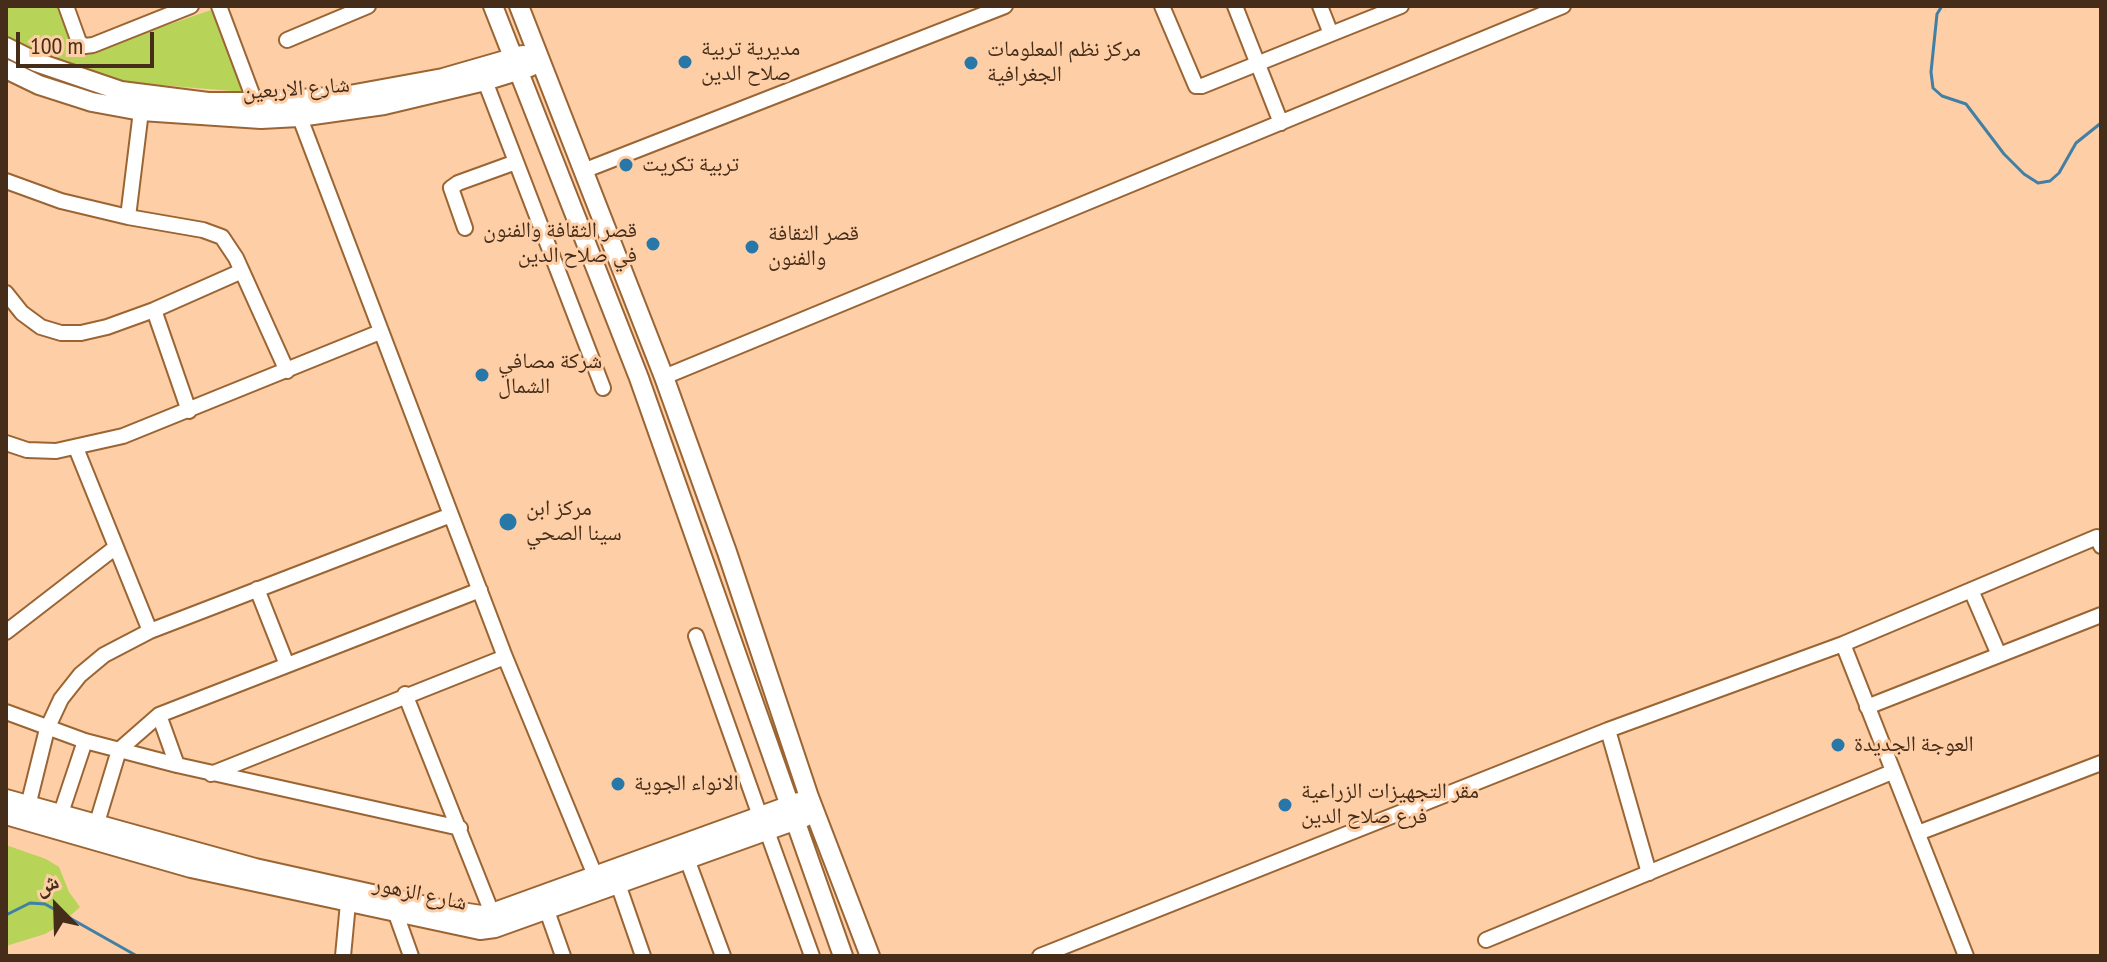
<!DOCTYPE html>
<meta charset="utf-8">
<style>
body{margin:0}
#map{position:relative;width:2107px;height:962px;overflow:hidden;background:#fecea6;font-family:"PT Sans Narrow","Noto Naskh Arabic",sans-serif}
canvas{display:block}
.frame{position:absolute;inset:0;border:8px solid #452d19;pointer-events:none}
.north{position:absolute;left:16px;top:866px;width:80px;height:80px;-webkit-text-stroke:6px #fecea6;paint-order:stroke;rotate:337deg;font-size:22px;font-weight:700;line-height:32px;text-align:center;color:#452d19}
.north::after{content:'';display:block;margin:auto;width:28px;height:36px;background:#452d19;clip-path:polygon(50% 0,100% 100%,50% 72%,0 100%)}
.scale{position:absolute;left:16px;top:32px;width:138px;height:36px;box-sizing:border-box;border:4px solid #452d19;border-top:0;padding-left:10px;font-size:24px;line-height:28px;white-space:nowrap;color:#452d19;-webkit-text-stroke:6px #fecea6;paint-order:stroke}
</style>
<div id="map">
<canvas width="2107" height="962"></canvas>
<div class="frame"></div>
<div class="north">ش</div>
<div class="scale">100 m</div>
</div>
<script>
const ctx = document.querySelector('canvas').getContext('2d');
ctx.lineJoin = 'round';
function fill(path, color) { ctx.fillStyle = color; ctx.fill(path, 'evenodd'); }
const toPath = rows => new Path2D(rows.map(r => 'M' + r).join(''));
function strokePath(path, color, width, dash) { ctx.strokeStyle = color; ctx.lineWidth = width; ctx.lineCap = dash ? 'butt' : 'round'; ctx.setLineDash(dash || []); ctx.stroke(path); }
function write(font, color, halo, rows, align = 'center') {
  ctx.font = font + ' "PT Sans Narrow","Noto Naskh Arabic",sans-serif'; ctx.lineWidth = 6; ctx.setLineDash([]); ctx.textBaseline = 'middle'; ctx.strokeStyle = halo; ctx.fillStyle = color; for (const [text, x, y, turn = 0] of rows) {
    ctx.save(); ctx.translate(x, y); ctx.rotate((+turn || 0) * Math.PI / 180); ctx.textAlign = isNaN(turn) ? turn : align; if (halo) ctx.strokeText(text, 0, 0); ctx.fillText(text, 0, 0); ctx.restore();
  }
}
const green = toPath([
 [6,6,59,6,81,52,115,43,211,10,245,92,122,82,29,51,6,38],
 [6,845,46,859,59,867,69,892,80,907,59,926,45,934,6,946]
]);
const stream = toPath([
 [1942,6,1937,14,1931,72,1933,88,1942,96,1966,104,2004,154,2024,174,2038,183,2050,181,2059,173,2076,143,2101,123],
 [6,915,30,903,45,904,137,956]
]);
const minor = toPath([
 [66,6,79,42,85,46,93,45,191,6],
 [219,6,255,102],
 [1162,6,1196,86,1202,86,1331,34,1320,6],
 [1235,6,1281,123],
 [1331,34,1401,6],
 [287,40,368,6],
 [485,81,603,388],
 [297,110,505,657,599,885],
 [583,171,1005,6],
 [6,181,61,201,128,217,203,230,222,237,236,258,287,371],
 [128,217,141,111],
 [465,228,451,188,458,183,516,162],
 [6,293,22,313,41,327,61,333,81,333,107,327,154,310,242,271],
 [154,310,189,411],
 [664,377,1563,6],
 [6,443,27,450,56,451,123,436,380,332],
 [76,448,150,631],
 [257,589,287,665],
 [1971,590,1999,655],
 [6,632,116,547],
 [696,636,760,816],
 [1843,644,1966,956],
 [405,694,492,913],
 [1867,707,2101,615],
 [6,712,85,741,177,765,460,828],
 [159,715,177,765],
 [1608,730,1649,873],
 [211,774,505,657],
 [28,806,47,729,61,699,80,675,104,655,150,631,451,515],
 [58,822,85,741],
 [96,826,119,750,159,715,480,590],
 [767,831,812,956],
 [1918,833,2101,763],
 [687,859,723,956],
 [618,884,643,956],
 [546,908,563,956],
 [396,914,411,956],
 [1486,940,1892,772],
 [343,956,348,903],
 [1040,956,1608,730,1843,644,2097,537,2101,546]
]);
const major = toPath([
 [493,6,639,378,843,956],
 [519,6,664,377,727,552,809,797,870,956],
 [6,47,36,62,121,91,208,102,255,102,344,96,443,78,523,55],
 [6,69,39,85,92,102,141,111,261,119,299,117,384,105,485,81,530,67],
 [6,799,255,868,435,908,481,915,492,913,799,802],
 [6,815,191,868,480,930,495,928,805,817]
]);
const markers = [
 [685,62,8,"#2877a9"],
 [971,63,8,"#2877a9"],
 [626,165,8,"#2877a9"],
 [653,244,8,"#2877a9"],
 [752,247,8,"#2877a9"],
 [482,375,8,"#2877a9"],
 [508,522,10,"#2877a9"],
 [1838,745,8,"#2877a9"],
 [618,784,8,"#2877a9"],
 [1285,805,8,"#2877a9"]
];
const poiNames = [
 ["مديرية تربية",701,49],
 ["صلاح الدين",701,74],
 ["مركز نظم المعلومات",987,50],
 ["الجغرافية",987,75],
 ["تربية تكريت",642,165],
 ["قصر الثقافة والفنون",637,231,"right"],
 ["في صلاح الدين",637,256,"right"],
 ["قصر الثقافة",768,234],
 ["والفنون",768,259],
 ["شركة مصافي",498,362],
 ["الشمال",498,387],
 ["مركز ابن",526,509],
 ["سينا الصحي",526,534],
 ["العوجة الجديدة",1854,745],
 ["الانواء الجوية",634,784],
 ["مقر التجهيزات الزراعية",1301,792],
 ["فرع صلاح الدين",1301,817]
];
const streetNames = [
 ["شارع الاربعين",296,89,-4],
 ["شارع الزهور",420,894,12]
];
fill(green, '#b7d459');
strokePath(stream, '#417fa5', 3);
strokePath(minor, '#9b6533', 18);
strokePath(major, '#9b6533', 22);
strokePath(minor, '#fff', 14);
strokePath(major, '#fff', 18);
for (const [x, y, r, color] of markers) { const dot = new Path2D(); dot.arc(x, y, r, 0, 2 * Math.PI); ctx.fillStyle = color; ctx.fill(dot); strokePath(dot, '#fecea6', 3); }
write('22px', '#452d19', '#fecea6', poiNames, 'left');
write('22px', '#452d19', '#fecea6', streetNames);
</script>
